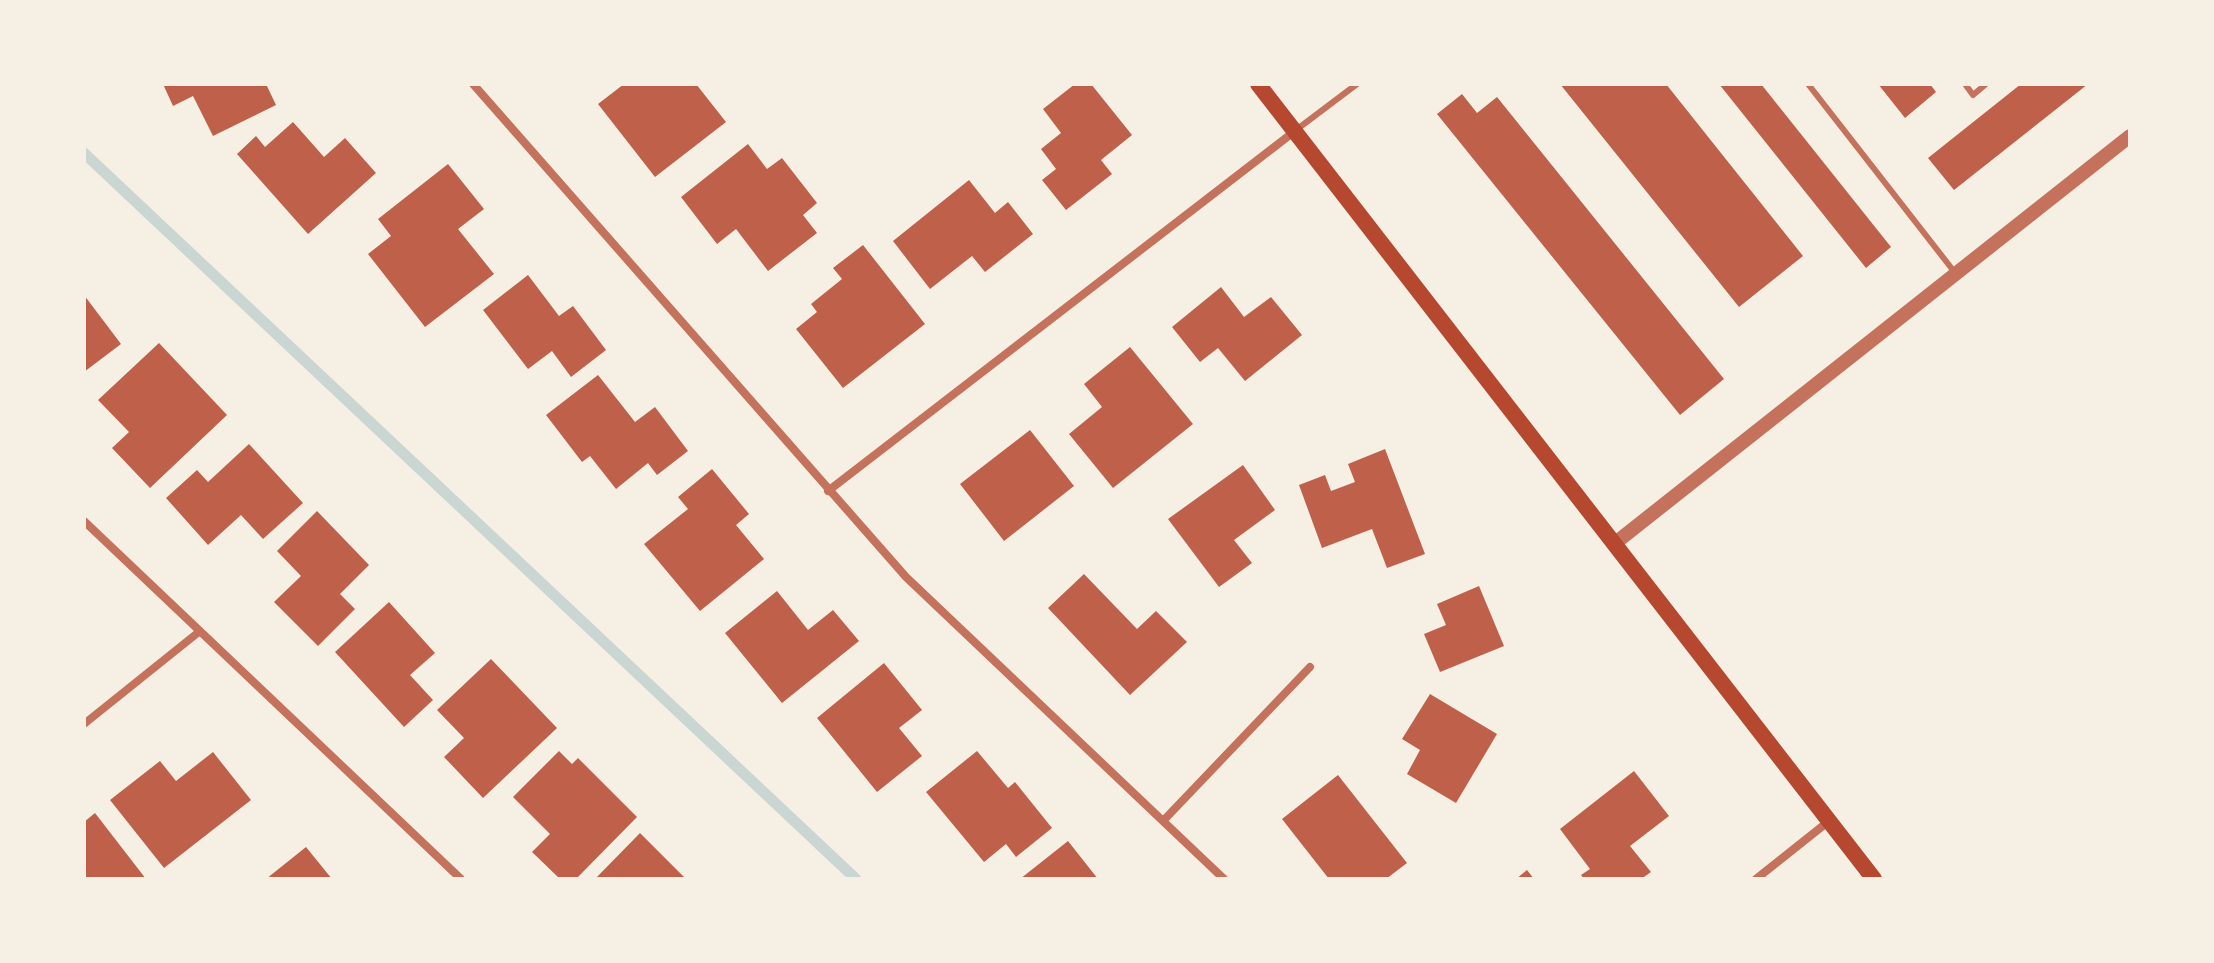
<!DOCTYPE html>
<style>
body{margin:0}
#map{position:relative;width:2214px;height:963px;overflow:hidden;background:#f6efe4;font-family:"Golos Text",sans-serif}
canvas{display:block}
.frame{position:absolute;inset:0;border:86px solid #f6efe4;pointer-events:none}
</style>
<div id="map">
<canvas width="2214" height="963"></canvas>
<div class="frame"></div>
</div>
<script>
const ctx = document.querySelector('canvas').getContext('2d');
ctx.lineJoin = 'round';
const toPath = rows => new Path2D(rows.map(r => 'M' + r).join(''));
function strokePath(path, color, width, dash) { ctx.strokeStyle = color; ctx.lineWidth = width; ctx.lineCap = dash ? 'butt' : 'round'; ctx.setLineDash(dash || []); ctx.stroke(path); }
function fill(path, color) { ctx.fillStyle = color; ctx.fill(path, 'evenodd'); }
const stream = toPath([
 [84,153,856,879]
]);
const building = toPath([
 [163,84,266,84,276,105,213,136,193,96,173,106],
 [624,84,696,84,726,122,655,177,598,104],
 [1075,84,1091,84,1132,135,1101,160,1112,174,1066,210,1042,180,1056,169,1041,149,1061,133,1043,109],
 [1560,84,1666,84,1803,256,1739,307],
 [1719,84,1761,84,1891,247,1866,268],
 [1878,84,1930,84,1936,92,1905,118],
 [2021,84,2088,84,1954,190,1928,158],
 [1462,94,1477,113,1497,97,1724,379,1680,415,1437,114],
 [293,122,324,157,345,138,376,173,308,234,237,154,256,136,265,147],
 [748,144,767,169,782,158,817,203,803,215,817,233,768,271,736,229,717,244,681,197],
 [448,164,484,209,458,229,494,274,425,327,368,254,391,236,378,219],
 [969,180,995,213,1008,202,1033,234,985,272,972,256,930,289,893,241],
 [863,245,925,324,843,388,796,329,817,312,811,304,842,279,833,268],
 [528,275,559,316,573,306,606,350,571,377,552,351,528,369,483,310],
 [1221,287,1244,317,1271,297,1302,335,1245,381,1218,348,1200,362,1172,327],
 [84,295,121,344,84,372],
 [159,343,227,415,150,488,112,448,129,432,98,400],
 [1130,347,1193,424,1113,488,1069,434,1102,407,1084,384],
 [598,375,635,422,655,407,688,451,657,475,648,463,616,489,590,456,582,462,546,415],
 [1030,430,1074,486,1004,541,960,484],
 [249,444,303,503,263,539,241,515,208,545,166,498,197,470,208,482],
 [1385,449,1425,554,1387,568,1372,529,1322,548,1299,485,1325,475,1331,491,1355,482,1348,464],
 [1243,465,1275,510,1234,540,1252,563,1219,587,1168,519],
 [712,469,749,514,736,525,764,559,700,611,644,544,688,509,678,497],
 [317,511,369,565,340,594,355,609,318,646,274,602,301,576,277,551],
 [1084,574,1137,629,1156,611,1187,642,1130,695,1048,608],
 [1479,586,1504,646,1440,672,1424,634,1446,625,1437,604],
 [777,591,808,630,833,610,859,641,782,703,725,633],
 [389,602,435,653,410,675,433,700,404,727,335,652],
 [491,659,557,728,483,798,444,757,464,738,437,710],
 [884,663,922,710,899,728,922,756,877,792,817,718],
 [1430,694,1497,734,1456,803,1407,774,1420,750,1402,739],
 [559,751,572,764,578,758,637,817,576,879,560,879,532,852,550,834,513,797],
 [977,751,1008,788,1015,782,1052,828,1016,857,1006,844,984,862,926,792],
 [213,752,251,800,164,868,110,800,160,761,176,781],
 [1634,771,1669,816,1630,846,1651,872,1641,879,1584,879,1581,875,1590,869,1560,829],
 [1338,775,1407,863,1386,879,1329,879,1282,819],
 [95,813,146,879,84,879,84,822],
 [640,833,686,879,595,879],
 [1068,841,1098,879,1020,879],
 [306,847,332,879,266,879],
 [1527,870,1534,879,1516,879]
]);
const service = toPath([
 [1808,84,1956,274],
 [1965,84,1973,95,1986,84],
 [1296,130,1357,84]
]);
const minor = toPath([
 [473,84,906,577,1224,879],
 [828,491,1295,131],
 [84,521,461,879],
 [84,724,200,631],
 [1163,821,1310,667],
 [1756,879,1829,821]
]);
const tertiary = toPath([
 [1614,544,2130,136]
]);
const secondary = toPath([
 [1258,84,1874,879]
]);
strokePath(stream, '#c9d6d2', 11);
fill(building, '#bf614a');
strokePath(service, '#c5725c', 6);
strokePath(minor, '#c5725c', 8);
strokePath(tertiary, '#c5725c', 14);
strokePath(secondary, '#b5482f', 16);
</script>
